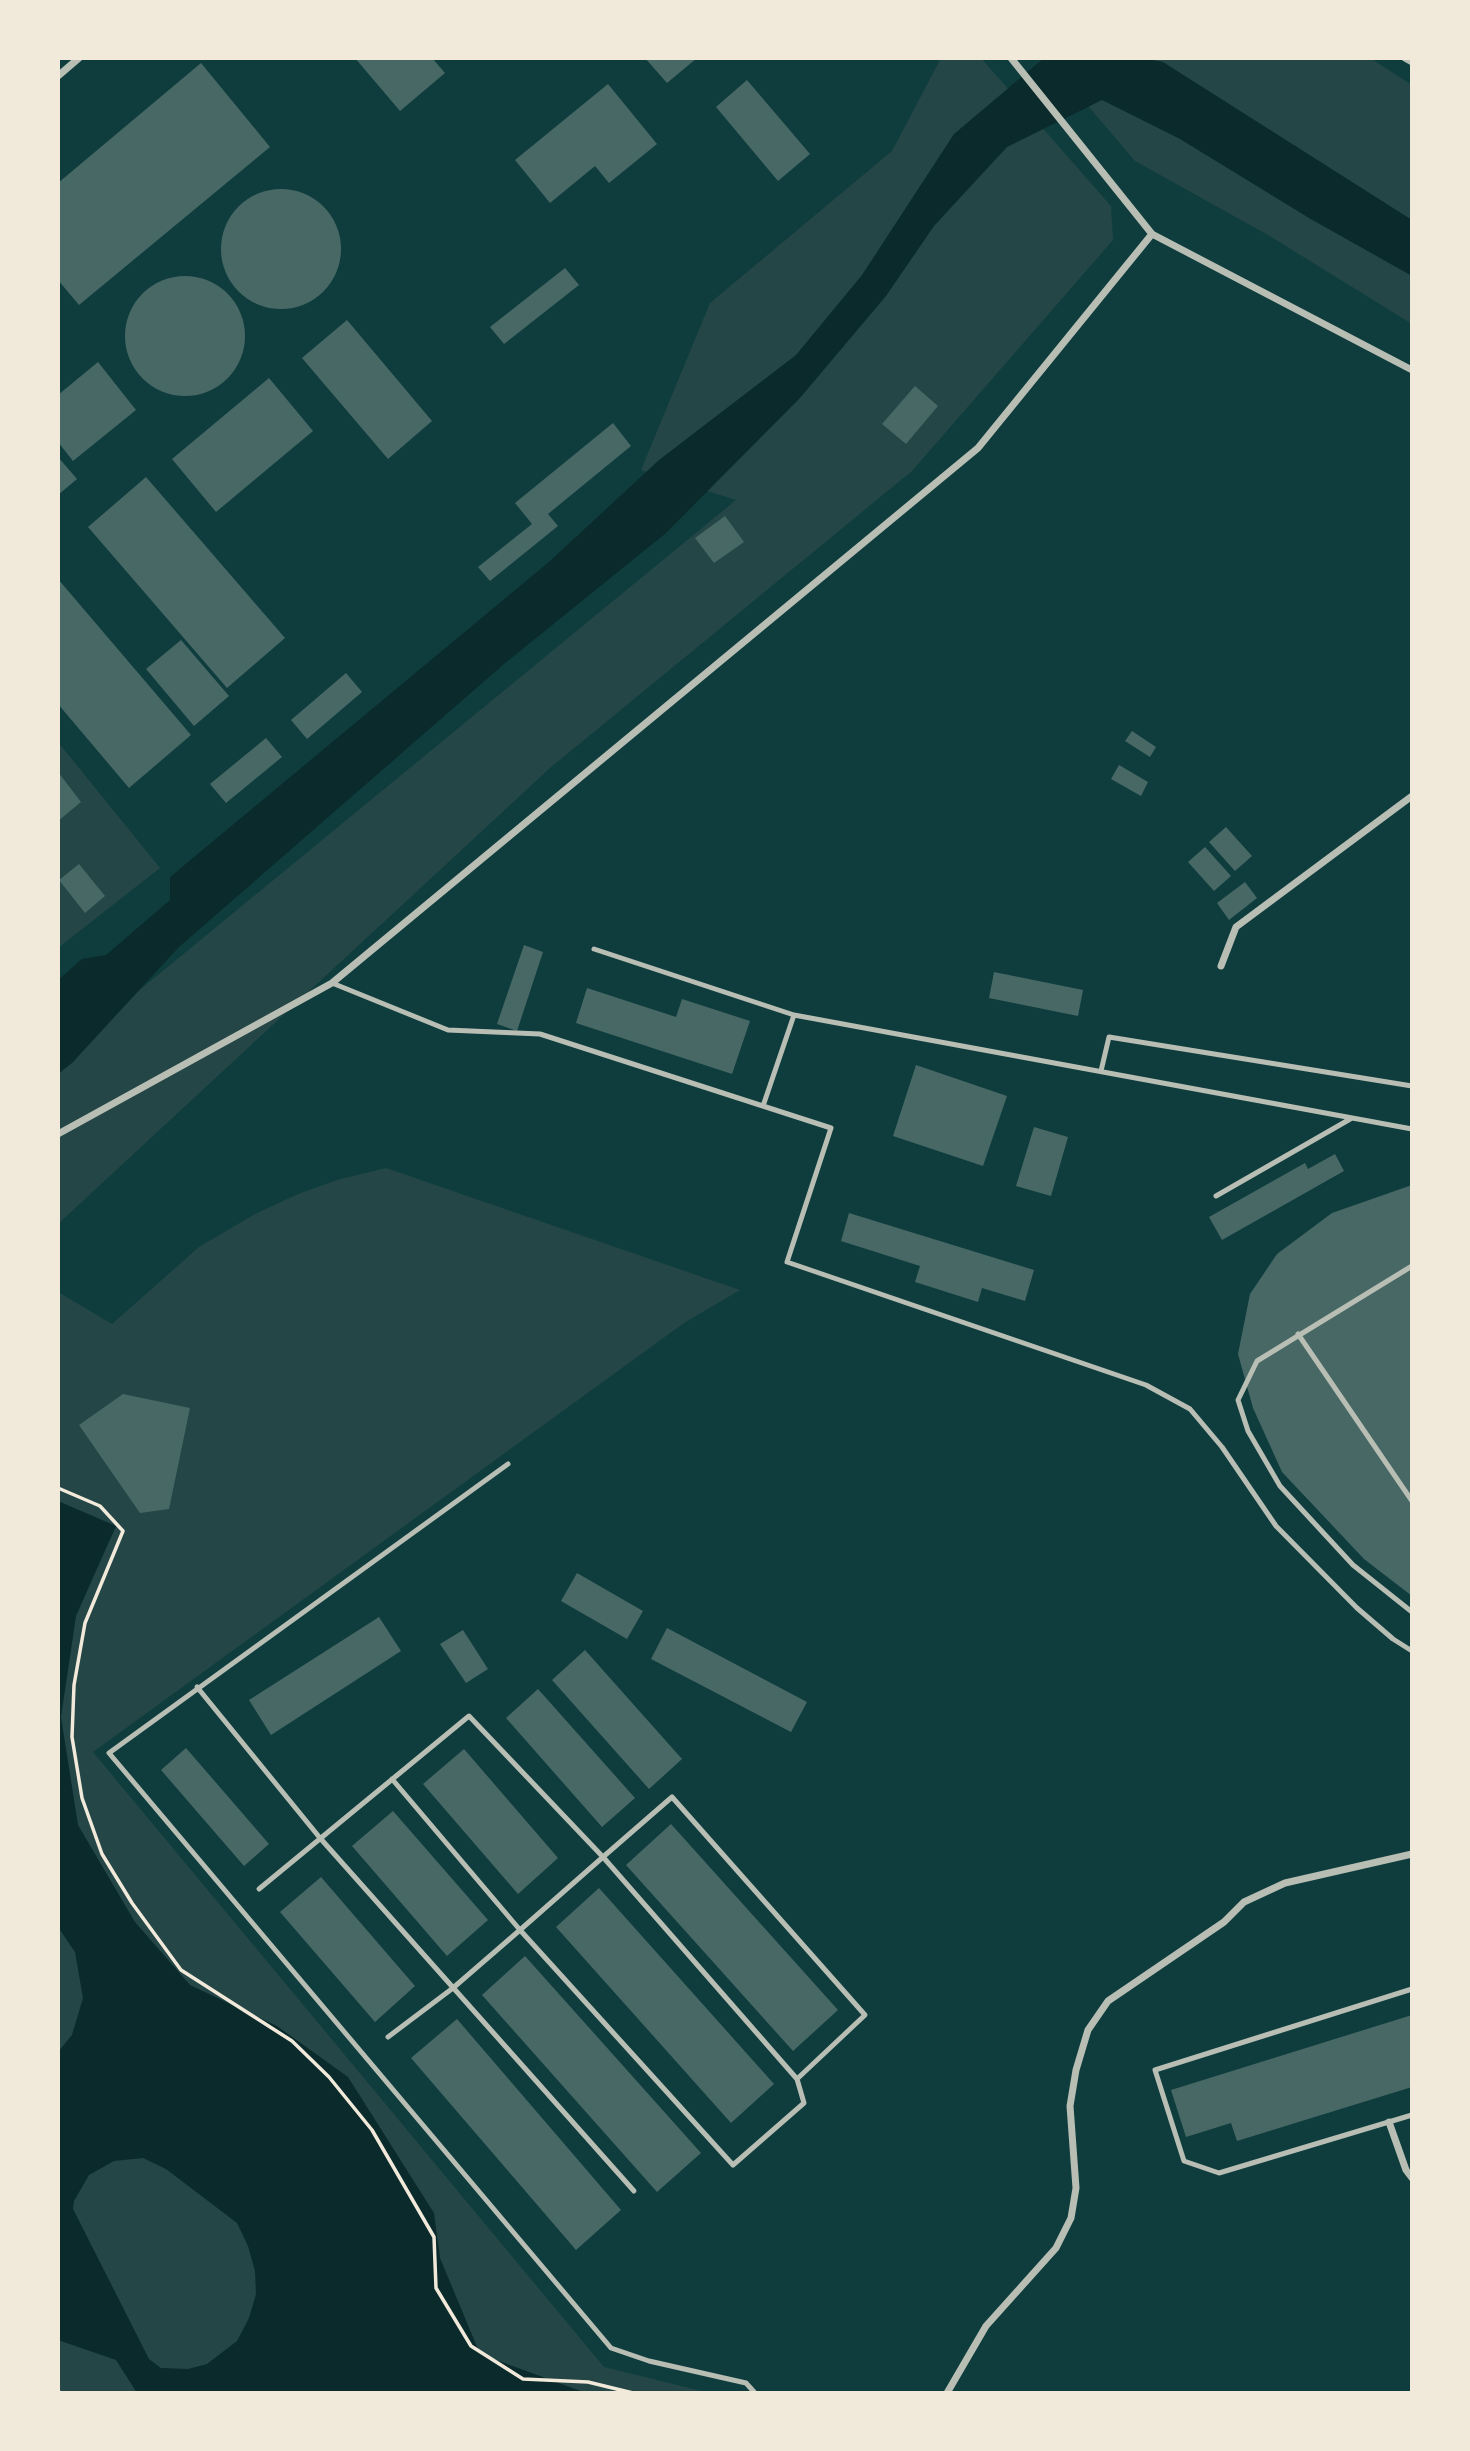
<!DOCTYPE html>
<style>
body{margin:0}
#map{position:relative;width:1470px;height:2451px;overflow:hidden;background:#0f3d3e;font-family:Barlow,sans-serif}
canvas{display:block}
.frame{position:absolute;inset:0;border:60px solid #f1e9da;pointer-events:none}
</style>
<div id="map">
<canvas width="1470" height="2451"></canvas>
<div class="frame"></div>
</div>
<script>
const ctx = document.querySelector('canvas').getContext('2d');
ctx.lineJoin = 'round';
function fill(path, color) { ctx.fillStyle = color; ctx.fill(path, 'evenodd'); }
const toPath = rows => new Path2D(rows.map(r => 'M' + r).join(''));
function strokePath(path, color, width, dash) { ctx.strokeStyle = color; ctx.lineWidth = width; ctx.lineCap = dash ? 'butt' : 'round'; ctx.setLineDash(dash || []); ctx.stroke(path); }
const green = toPath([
 [941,58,981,58,1111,206,1113,240,912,471,550,768,58,1224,58,1057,736,500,641,470,710,303,892,151],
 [1047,58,1370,58,1412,85,1412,324,1268,235,1135,161],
 [58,742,160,868,58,948],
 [386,1168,740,1290,684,1323,93,1752,604,2367,710,2393,58,2393,58,1292,112,1324,199,1247,255,1214,298,1194,337,1180]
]);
const water = toPath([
 [1044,58,1143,58,1163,62,1412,220,1412,276,1309,218,1180,139,1102,100,1007,147,934,226,886,296,800,398,666,533,504,664,179,947,72,1063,58,1074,58,980,82,959,106,955,170,900,170,877,550,561,659,460,796,355,862,275,954,134],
 [58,1501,116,1526,76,1616,61,1717,78,1825,135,1922,190,1985,277,2026,348,2077,434,2213,440,2258,480,2354,586,2393,137,2393,116,2360,58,2340,58,2052,72,2035,83,1998,75,1952,58,1927],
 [143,2158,166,2169,237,2223,248,2246,255,2271,256,2294,249,2318,237,2341,207,2364,188,2369,161,2368,149,2359,73,2209,74,2201,89,2175,114,2161]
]);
const building = toPath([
 [355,58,432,58,445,73,400,111],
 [645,58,697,58,667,83],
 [201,63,270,147,79,305,58,280,58,183],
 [747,80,810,154,778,181,716,107],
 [608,84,657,144,609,183,595,166,550,203,515,160],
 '221 249a60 60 0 1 1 120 0a60 60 0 1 1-120 0Z',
 [565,268,579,285,504,344,490,327],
 '125 336a60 60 0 1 1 120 0a60 60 0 1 1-120 0Z',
 [347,320,432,421,388,459,302,358],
 [98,362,136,410,73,461,58,442,58,395],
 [269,378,313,431,216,512,172,459],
 [915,386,938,406,906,444,882,424],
 [613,423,631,446,548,514,558,526,490,581,478,567,532,524,515,503],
 [58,457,77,479,58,495],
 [146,477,285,638,227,688,88,527],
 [725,516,744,542,714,563,695,538],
 [58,579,191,735,129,788,58,704],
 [181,640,229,696,194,726,146,669],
 [346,673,362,692,307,739,291,720],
 [1132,731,1156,747,1150,757,1125,741],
 [266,738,282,757,226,803,210,784],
 [1119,765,1148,782,1141,796,1111,779],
 [58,772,81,802,58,821],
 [1226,827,1252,856,1235,871,1209,842],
 [1205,847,1231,876,1214,891,1188,862],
 [79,864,105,896,85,913,59,880],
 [1245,882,1257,898,1229,920,1217,903],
 [524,945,543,952,517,1031,497,1024],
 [994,972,1083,990,1078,1016,989,998],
 [587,988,676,1017,682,999,750,1021,732,1074,576,1023],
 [916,1065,1007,1096,983,1166,893,1136],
 [1034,1127,1068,1137,1051,1196,1016,1186],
 [1335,1154,1344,1171,1222,1240,1209,1217,1305,1163,1308,1169],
 [1412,1185,1412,1596,1364,1559,1282,1472,1253,1408,1238,1354,1250,1294,1277,1254,1332,1213],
 [849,1213,1034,1270,1025,1301,982,1288,978,1302,915,1282,920,1266,841,1241],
 [123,1394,190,1408,169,1509,140,1513,79,1425],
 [577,1573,643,1611,627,1639,561,1601],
 [379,1617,401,1651,271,1735,249,1700],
 [667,1628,807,1702,791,1732,651,1659],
 [463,1630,488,1669,466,1683,440,1644],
 [585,1650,682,1759,649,1789,552,1680],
 [538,1689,635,1798,602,1827,506,1718],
 [186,1748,269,1844,244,1866,161,1770],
 [464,1749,558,1858,518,1894,423,1784],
 [393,1811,488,1920,447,1956,352,1846],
 [671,1824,838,2010,793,2051,626,1865],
 [321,1877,415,1986,375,2022,280,1912],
 [599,1888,774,2084,731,2123,556,1927],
 [525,1956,701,2153,657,2192,482,1995],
 [1412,2015,1412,2087,1237,2141,1231,2123,1186,2137,1171,2090],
 [457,2019,621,2210,576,2250,411,2058]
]);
const path = toPath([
 [58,1488,100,1506,123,1531,85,1623,74,1685,72,1737,82,1798,102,1854,132,1903,181,1970,292,2041,329,2077,372,2130,434,2237,436,2288,471,2346,523,2379,588,2382,633,2393],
 [58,2392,62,2393]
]);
const service = toPath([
 [594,949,794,1015,1412,1129],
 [332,983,448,1030,540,1034,831,1128,787,1262,1146,1385,1190,1409,1222,1447,1276,1526,1357,1608,1393,1639,1412,1651],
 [1101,1071,1109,1037,1412,1086],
 [763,1106,794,1015],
 [1216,1196,1352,1118],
 [1412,1266,1257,1361,1238,1400,1248,1431,1280,1486,1353,1565,1412,1612],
 [1298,1334,1412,1501],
 [508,1464,109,1753,611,2348,649,2361,746,2383,755,2393],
 [197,1687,320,1838,634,2191],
 [392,1779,520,1930,733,2165,804,2103,797,2079],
 [259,1889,469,1716,603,1857,797,2079,865,2015,672,1797,603,1857,520,1930,453,1988,388,2037],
 [1412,1989,1155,2070,1184,2161,1219,2173,1412,2115]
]);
const minor = toPath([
 [1011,58,1152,234,1412,370],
 [1405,58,1412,62],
 [58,76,79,58],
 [1221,966,1236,927,1412,796],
 [58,1134,332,983,978,448,1152,234],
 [1389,2122,1406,2170,1412,2178],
 [947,2393,986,2326,1056,2248,1071,2218,1076,2188,1070,2106,1076,2070,1088,2030,1108,2001,1224,1922,1244,1902,1285,1883,1412,1854]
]);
fill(green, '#244646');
fill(water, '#0a2a2b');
fill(building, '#486865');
strokePath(path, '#f1e9da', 3.5);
strokePath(service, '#b8beb3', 5);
strokePath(minor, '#b8beb3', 7);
</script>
